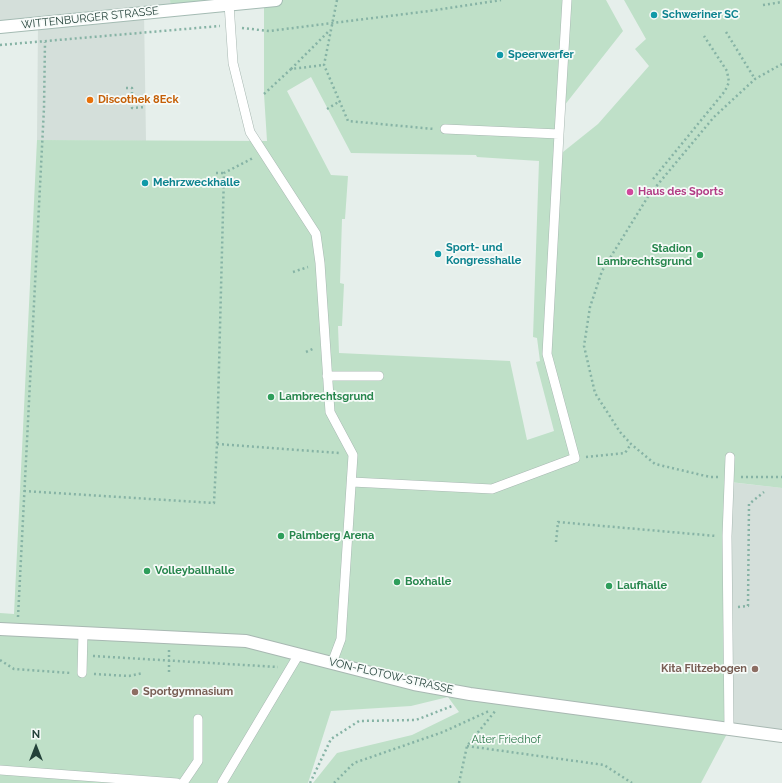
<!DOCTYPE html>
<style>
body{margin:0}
#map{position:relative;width:782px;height:783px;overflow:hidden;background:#e6efeb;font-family:Raleway,sans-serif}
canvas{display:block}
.north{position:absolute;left:16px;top:727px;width:40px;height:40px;-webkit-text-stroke:3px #f7fbf9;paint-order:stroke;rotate:0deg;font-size:11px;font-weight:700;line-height:16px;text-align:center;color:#24423a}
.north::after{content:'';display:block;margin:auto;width:14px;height:18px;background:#24423a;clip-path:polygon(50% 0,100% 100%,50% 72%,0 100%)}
</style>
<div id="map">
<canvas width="782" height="783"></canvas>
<div class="north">N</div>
</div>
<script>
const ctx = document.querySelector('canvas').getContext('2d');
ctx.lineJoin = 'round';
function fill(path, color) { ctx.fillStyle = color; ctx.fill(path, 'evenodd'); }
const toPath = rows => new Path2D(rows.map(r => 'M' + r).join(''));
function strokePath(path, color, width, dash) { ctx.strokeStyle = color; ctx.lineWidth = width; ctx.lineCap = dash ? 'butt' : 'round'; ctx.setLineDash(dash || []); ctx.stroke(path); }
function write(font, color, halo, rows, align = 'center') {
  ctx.font = font + ' Raleway,sans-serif'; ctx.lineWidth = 3.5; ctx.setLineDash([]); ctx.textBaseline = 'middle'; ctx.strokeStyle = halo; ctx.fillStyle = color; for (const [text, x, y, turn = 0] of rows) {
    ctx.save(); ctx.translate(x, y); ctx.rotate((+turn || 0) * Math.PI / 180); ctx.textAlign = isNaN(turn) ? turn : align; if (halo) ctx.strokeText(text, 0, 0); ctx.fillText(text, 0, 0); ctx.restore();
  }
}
const built = toPath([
 [0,0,170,0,171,10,144,12,146,141,37,140,38,23,0,27],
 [729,482,782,488,782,736,729,730]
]);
const green = toPath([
 [170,0,606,0,623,31,560,111,558,156,598,124,649,66,635,49,646,39,624,0,782,0,782,488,730,482,729,730,701,783,313,783,337,753,412,735,459,712,448,697,411,706,331,711,308,783,0,783,0,613,14,614,37,140,267,141,264,94,264,1,171,10],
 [311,77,351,153,476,155,477,157,539,161,533,337,537,338,540,361,536,362,554,431,527,440,510,361,339,353,338,326,342,326,344,284,340,283,342,219,345,219,348,176,331,175,287,91]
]);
const path = toPath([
 [337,0,324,65,348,121,434,129],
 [763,5,782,2],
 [242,28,269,31,429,11,501,0],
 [726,32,755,79],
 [0,45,220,26],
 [291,69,330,30],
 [126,88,132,88,132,108,145,107],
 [264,94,291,69,324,65],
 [327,109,340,101],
 [216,173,224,173],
 [653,179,725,91,729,82,727,71,704,36],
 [293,272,308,267],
 [306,352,315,348],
 [217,444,339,453],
 [586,457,625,453,631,444],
 [718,477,710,477,655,464,631,444,620,432,595,393,584,346,590,307,602,271,649,195,714,117,755,79,782,64],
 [741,477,782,477],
 [24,491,214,503,217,444,224,173,253,158],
 [556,542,558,522,716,536],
 [738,607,748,606,749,504,764,492],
 [18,617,44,108,45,42],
 [169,650,169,675],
 [93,656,278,667],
 [0,660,14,669,71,673],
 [94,674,129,676,143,673],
 [467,746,604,765,632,783],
 [310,783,331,739,359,721,416,720,452,706],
 [334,783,354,763,443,732,489,711],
 [459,783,467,746,496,710]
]);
const lane = toPath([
 [229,4,233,63,250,132,316,234,320,263,330,412,353,455,341,639,332,663],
 [445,129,559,134,567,0],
 [327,376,379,376],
 [352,482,492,489,575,458,547,354,559,134],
 [82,673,83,633],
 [729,730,727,536,730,457],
 [0,770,177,783],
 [183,783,198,761,198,719],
 [222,783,299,654]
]);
const street = toPath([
 [0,629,246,641,414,684,470,694,782,736]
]);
const secondary = toPath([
 [0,27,276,0]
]);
const markers = [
 [654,15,4,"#0f9aa8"],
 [500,55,4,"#0f9aa8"],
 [90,100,4,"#e8710a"],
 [145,183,4,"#0f9aa8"],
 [630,192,4,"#d1479c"],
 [438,254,4,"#0f9aa8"],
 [700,255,4,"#2e9e5b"],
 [271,397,4,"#2e9e5b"],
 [281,536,4,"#2e9e5b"],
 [147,571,4,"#2e9e5b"],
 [397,582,4,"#2e9e5b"],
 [609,586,4,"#2e9e5b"],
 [755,669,4,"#8d6e63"],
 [135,692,4,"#8d6e63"]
];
const cultureNames = [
 ["Schweriner SC",662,15],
 ["Speerwerfer",508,55],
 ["Mehrzweckhalle",153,183],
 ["Sport- und",446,248],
 ["Kongresshalle",446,261]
];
const streetNames = [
 ["WITTENBURGER STRASSE",90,18,-6],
 ["VON-FLOTOW-STRASSE",391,676,13]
];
const foodNames = [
 ["Discothek 8Eck",98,100]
];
const hotelNames = [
 ["Haus des Sports",638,192]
];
const leisureNames = [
 ["Stadion",692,249,"right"],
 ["Lambrechtsgrund",692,262,"right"],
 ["Lambrechtsgrund",279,397],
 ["Palmberg Arena",289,536],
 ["Volleyballhalle",155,571],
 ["Boxhalle",405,582],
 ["Laufhalle",617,586]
];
const educationNames = [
 ["Kita Flitzebogen",747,669],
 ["Sportgymnasium",143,692,"left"]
];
const parkNames = [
 ["Alter Friedhof",506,740]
];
fill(built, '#d4dfda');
fill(green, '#bfe0c8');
strokePath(lane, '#a8b8b2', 10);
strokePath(street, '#a8b8b2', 14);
strokePath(secondary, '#a4bbb3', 14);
strokePath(path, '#86b3a5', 2.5, [2, 3]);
strokePath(lane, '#fff', 9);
strokePath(street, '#fff', 12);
strokePath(secondary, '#fff', 12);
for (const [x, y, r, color] of markers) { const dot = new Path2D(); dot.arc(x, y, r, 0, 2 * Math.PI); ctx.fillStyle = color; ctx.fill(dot); strokePath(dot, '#f7fbf9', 1.5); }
write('bold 11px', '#0d838f', '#f7fbf9', cultureNames, 'left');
write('11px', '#24423a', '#f7fbf9', streetNames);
write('bold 11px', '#c56008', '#f7fbf9', foodNames, 'left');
write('bold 11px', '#b23c85', '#f7fbf9', hotelNames, 'left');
write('bold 11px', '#27864d', '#f7fbf9', leisureNames, 'left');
write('bold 11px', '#785e54', '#f7fbf9', educationNames, 'right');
write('11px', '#2d7a4b', '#f7fbf9', parkNames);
</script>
